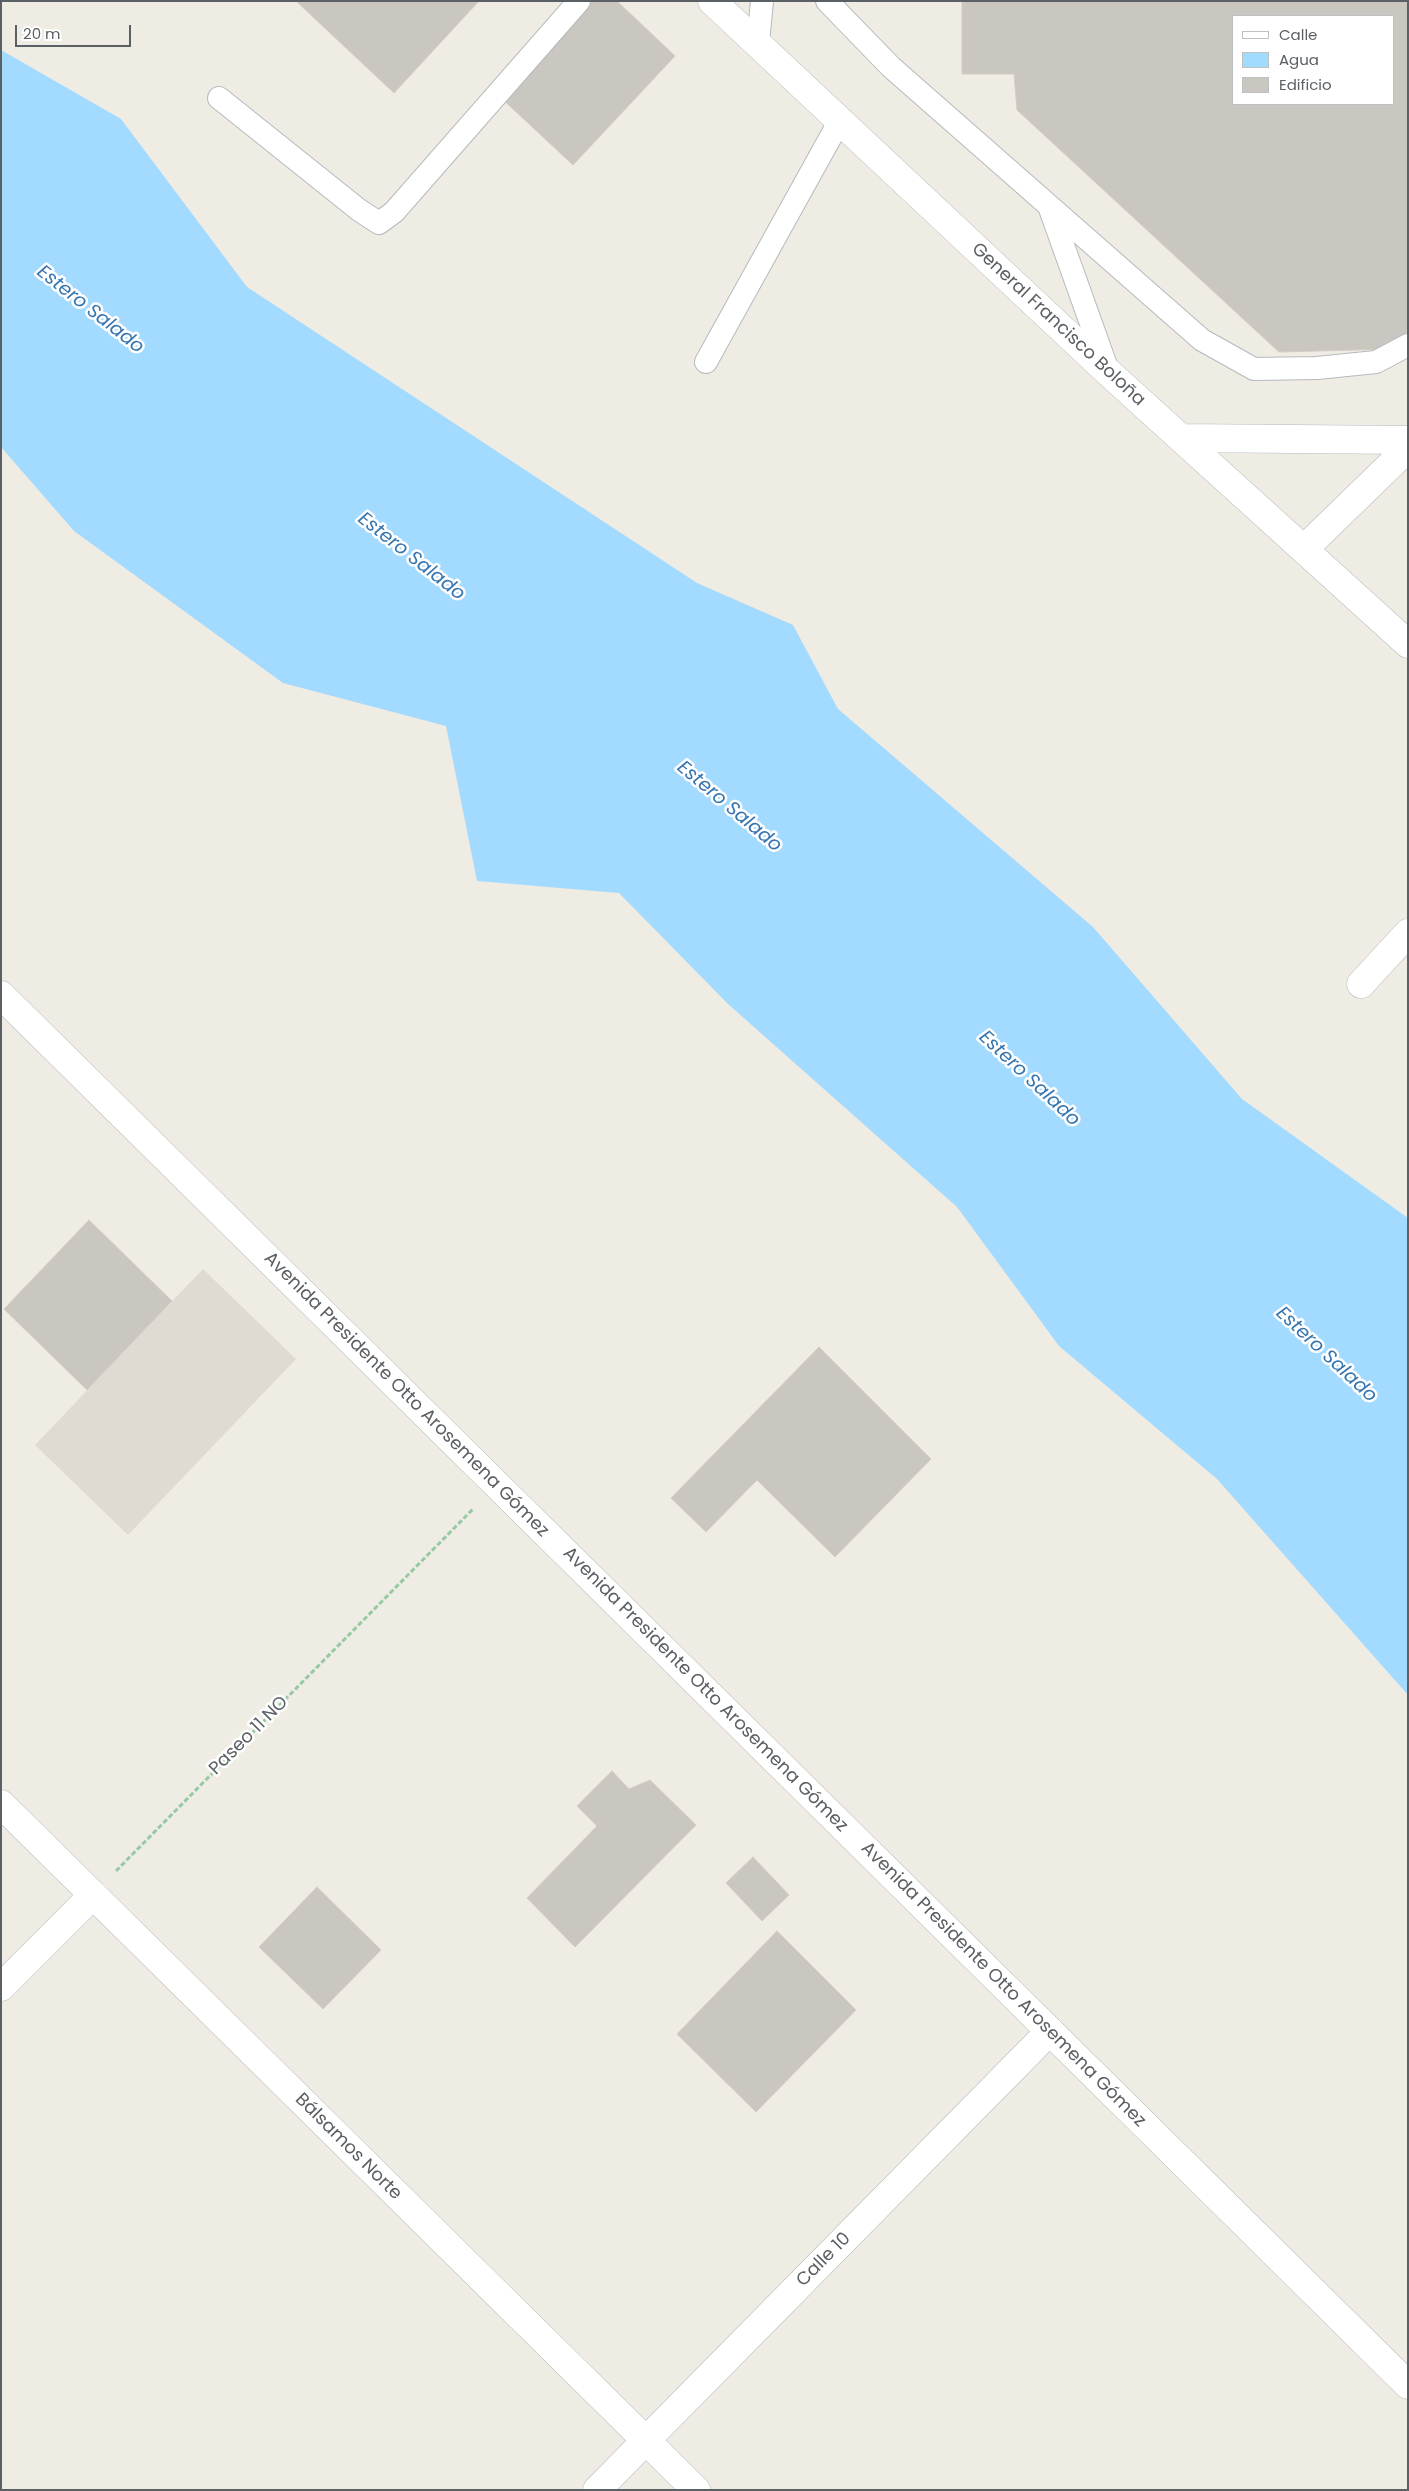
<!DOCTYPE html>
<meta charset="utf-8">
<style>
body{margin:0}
#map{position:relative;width:1409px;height:2491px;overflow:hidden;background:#efece3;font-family:Poppins,sans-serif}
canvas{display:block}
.frame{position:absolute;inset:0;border:2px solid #5b6065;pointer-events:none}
.legend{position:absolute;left:1232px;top:15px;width:162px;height:90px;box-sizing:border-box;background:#fff;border:1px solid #bdbfc1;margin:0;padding:6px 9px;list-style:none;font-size:15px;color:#5b6065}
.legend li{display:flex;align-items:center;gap:10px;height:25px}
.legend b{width:25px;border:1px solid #bdbfc1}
.scale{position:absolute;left:15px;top:25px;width:116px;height:22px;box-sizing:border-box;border:2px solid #5b6065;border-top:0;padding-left:6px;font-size:15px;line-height:18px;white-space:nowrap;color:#5b6065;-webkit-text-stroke:4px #fff;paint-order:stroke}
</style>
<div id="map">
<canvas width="1409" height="2491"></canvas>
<div class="frame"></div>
<ul class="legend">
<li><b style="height:6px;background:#fff"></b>Calle</li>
<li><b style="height:14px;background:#a3daff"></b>Agua</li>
<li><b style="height:14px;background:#cac6c0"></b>Edificio</li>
</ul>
<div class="scale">20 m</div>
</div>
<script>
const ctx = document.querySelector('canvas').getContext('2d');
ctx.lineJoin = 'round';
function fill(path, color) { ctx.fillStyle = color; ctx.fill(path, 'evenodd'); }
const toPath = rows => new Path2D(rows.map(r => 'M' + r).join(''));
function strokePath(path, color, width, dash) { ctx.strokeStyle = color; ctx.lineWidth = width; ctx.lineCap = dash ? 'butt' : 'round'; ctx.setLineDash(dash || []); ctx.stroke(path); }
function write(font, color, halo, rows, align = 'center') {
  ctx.font = font + ' Poppins,sans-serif'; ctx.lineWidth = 5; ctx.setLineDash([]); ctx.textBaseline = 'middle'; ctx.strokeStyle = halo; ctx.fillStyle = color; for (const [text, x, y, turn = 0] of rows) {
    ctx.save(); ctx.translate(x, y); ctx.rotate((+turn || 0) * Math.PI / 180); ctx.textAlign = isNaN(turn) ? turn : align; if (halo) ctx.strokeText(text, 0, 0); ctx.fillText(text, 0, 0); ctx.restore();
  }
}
const education = toPath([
 [203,1269,296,1359,128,1535,35,1445]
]);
const water = toPath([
 [1,50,121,119,247,287,697,583,793,625,838,709,1093,927,1242,1099,1408,1218,1408,1695,1217,1479,1059,1346,957,1207,728,1004,619,893,477,881,446,726,283,683,74,531,1,447]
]);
const building = toPath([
 [296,1,479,1,394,93,296,1],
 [587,1,617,1,675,56,573,165,499,96,587,1],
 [962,1,1408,1,1408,335,1394,349,1279,352,1017,110,1014,74,962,74,962,1],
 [1233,16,1393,16,1393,104,1233,104,1233,16],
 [89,1220,172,1301,87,1390,4,1309,89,1220],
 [819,1347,931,1459,835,1557,757,1480,706,1532,671,1498,819,1347],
 [612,1771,629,1789,650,1780,696,1825,575,1947,527,1898,597,1826,577,1806,612,1771],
 [753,1857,789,1895,762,1921,726,1883,753,1857],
 [317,1887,381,1950,323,2009,259,1947,317,1887],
 [777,1931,856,2010,756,2112,677,2034,777,1931]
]);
const path = toPath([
 [116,1871,473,1509]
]);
const service = toPath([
 [827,1,891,67,1202,340,1254,369,1317,368,1376,362,1408,345],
 [758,43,762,1],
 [219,98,359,210,379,223,394,212,579,1],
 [1049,206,1108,371],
 [706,362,839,122]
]);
const pedestrian = toPath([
 [1,1987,93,1895]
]);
const minor = toPath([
 [1304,549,1408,448],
 [1361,984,1408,933],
 [1,1804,696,2490],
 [597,2490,1050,2031]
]);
const tertiary = toPath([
 [712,1,1109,373,1408,644],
 [1181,438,1408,440],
 [1,995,1408,2385]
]);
const streetNames = [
 ["General Francisco Boloña",1058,325,43],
 ["Avenida Presidente Otto Arosemena Gómez",406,1395,45],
 ["Avenida Presidente Otto Arosemena Gómez",705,1690,45],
 ["Paseo 11 NO",249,1736,-45],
 ["Avenida Presidente Otto Arosemena Gómez",1003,1985,45],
 ["Bálsamos Norte",348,2147,45],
 ["Calle 10",824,2260,-45]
];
const waterNames = [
 ["Estero Salado",90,310,38],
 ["Estero Salado",411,557,38],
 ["Estero Salado",729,807,40],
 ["Estero Salado",1029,1079,43],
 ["Estero Salado",1326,1355,43]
];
fill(education, '#dfdbd2');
fill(water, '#a3daff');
fill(building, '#cac6c0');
strokePath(building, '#d4cdc1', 1);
strokePath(service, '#b6b9be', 24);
strokePath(pedestrian, '#b6b9be', 29);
strokePath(minor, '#b6b9be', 29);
strokePath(tertiary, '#b6b9be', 29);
strokePath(path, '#95caa3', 3, [5, 2.5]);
strokePath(service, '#fff', 22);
strokePath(pedestrian, '#fff', 28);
strokePath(minor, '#fff', 28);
strokePath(tertiary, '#fff', 28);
write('18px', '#5b6065', '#fff', streetNames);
write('italic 19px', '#3675af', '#fff', waterNames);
</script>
